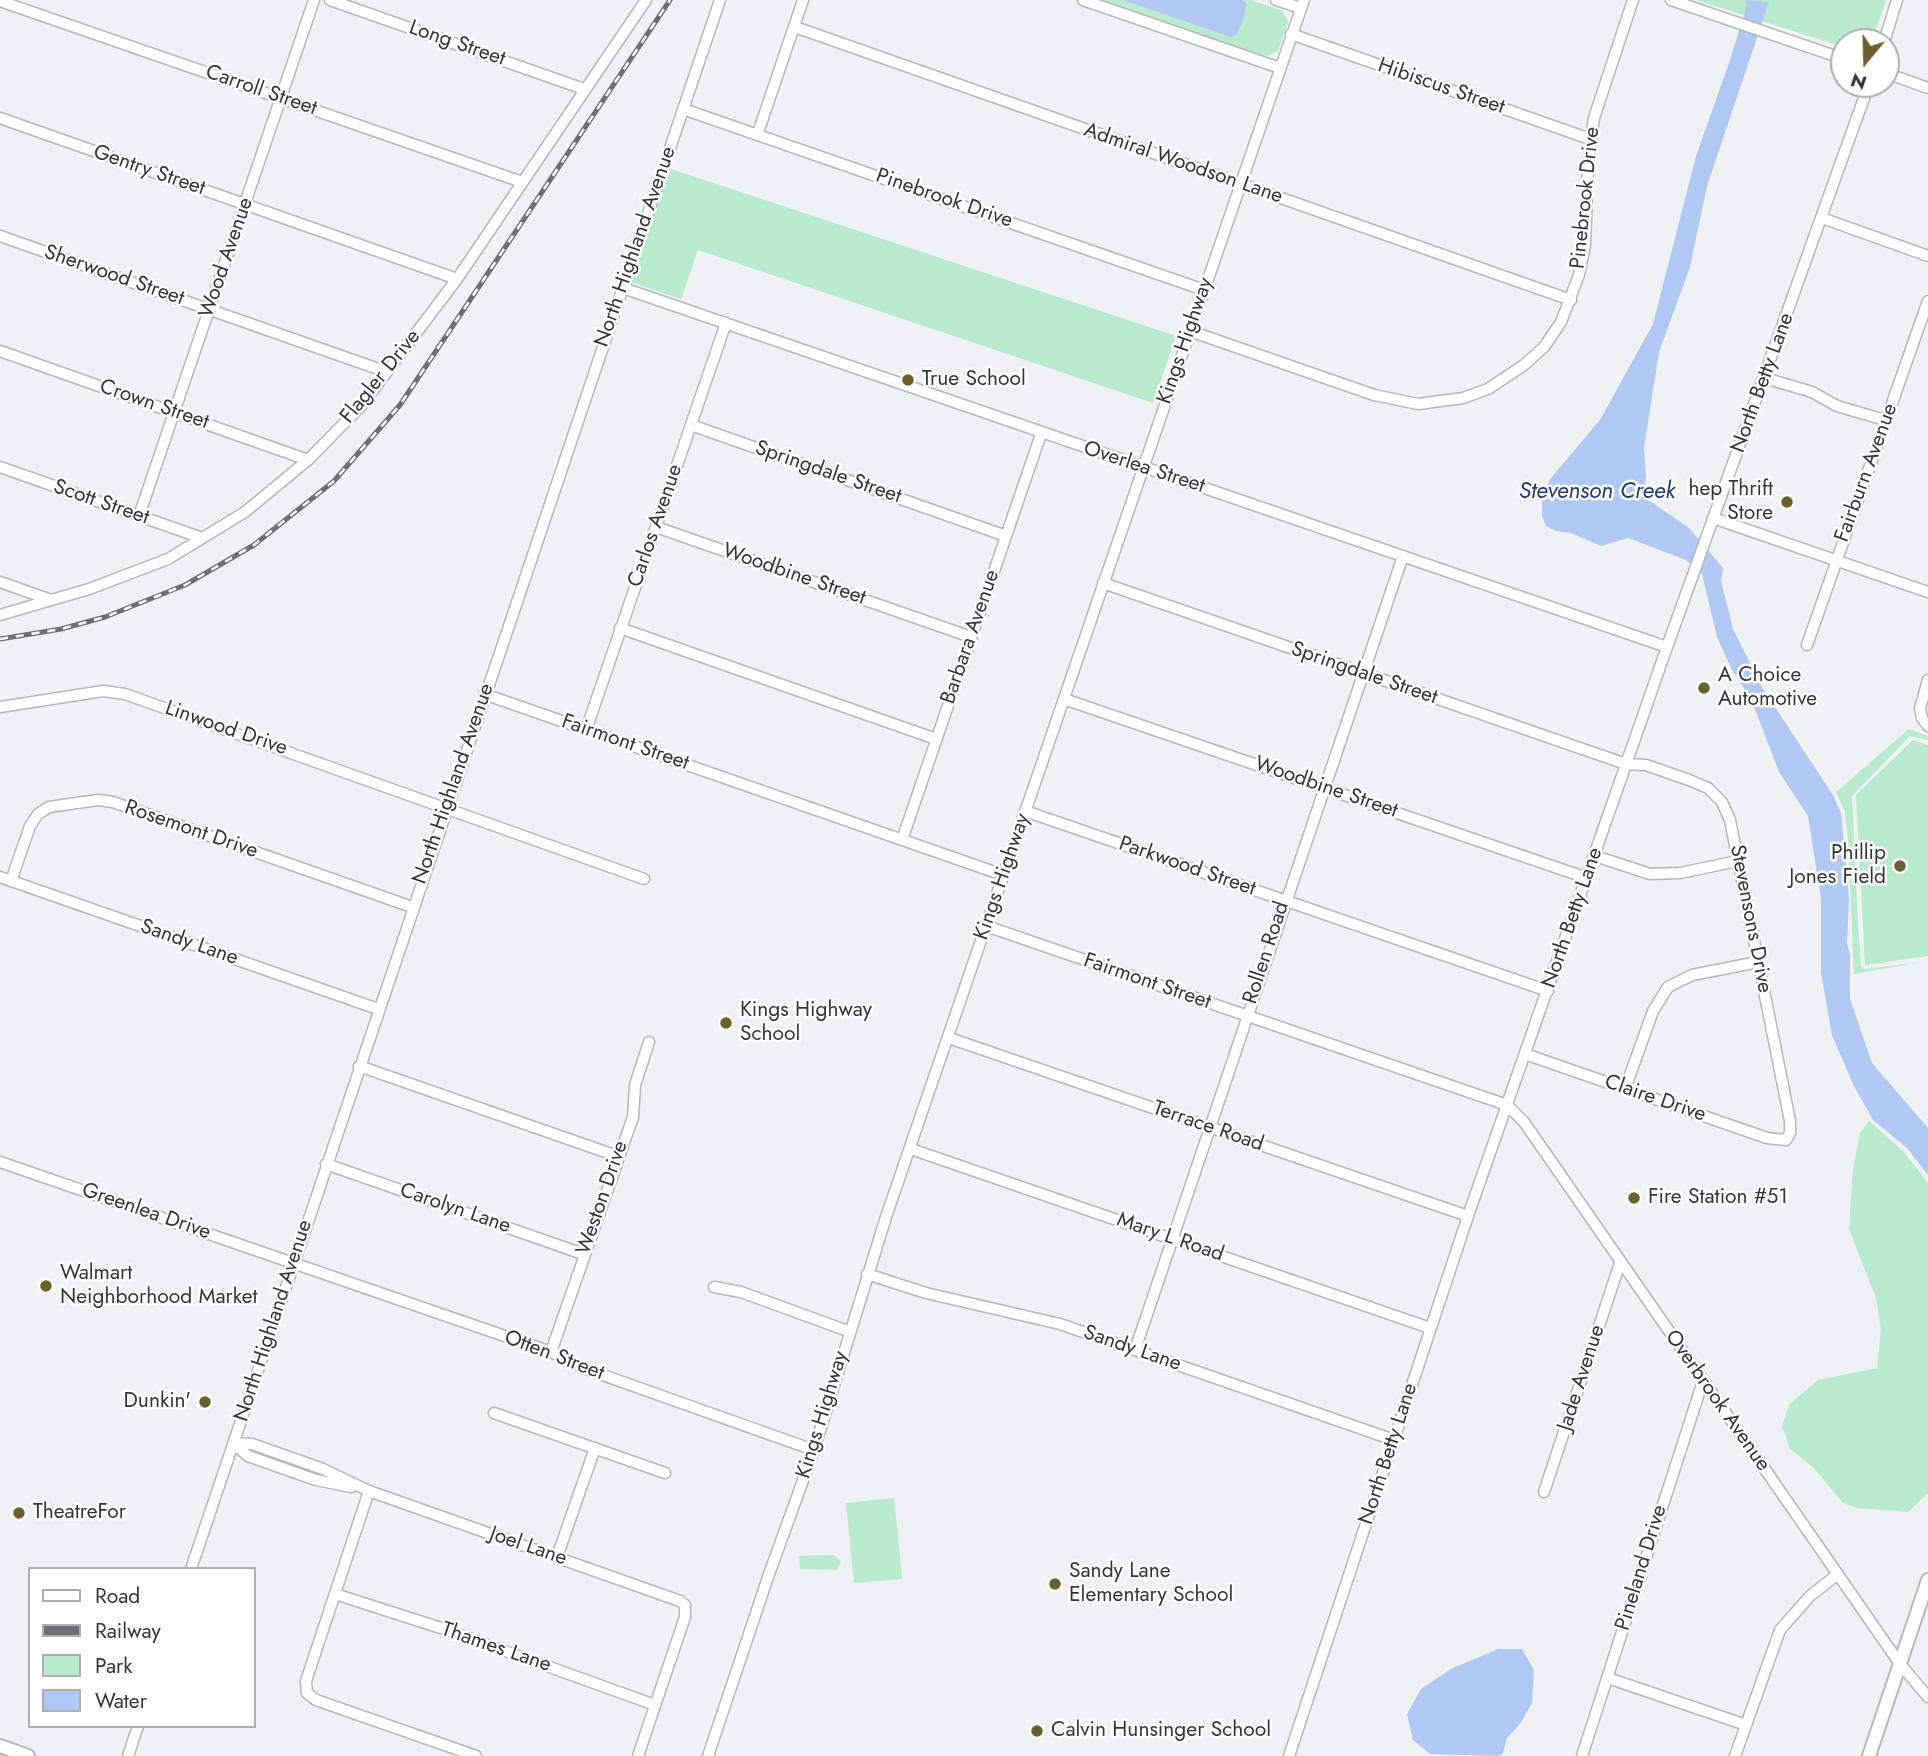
<!DOCTYPE html>
<style>
body{margin:0}
#map{position:relative;width:1928px;height:1756px;overflow:hidden;background:#eff1f3;font-family:Jost,sans-serif}
canvas{display:block}
.legend{position:absolute;left:28px;top:1567px;width:228px;height:161px;box-sizing:border-box;background:#fff;border:2px solid #aeaeaf;margin:0;padding:9px 12px;list-style:none;font-size:21px;color:#343536}
.legend li{display:flex;align-items:center;gap:14px;height:35px}
.legend b{width:35px;border:2px solid #aeaeaf}
.north{position:absolute;left:1830px;top:28px;width:70px;height:70px;box-sizing:border-box;background:#fff;border:2px solid #aeaeaf;border-radius:50%;rotate:199deg;font-size:19px;font-weight:700;line-height:28px;text-align:center;color:#343536}
.north::after{content:'';display:block;margin:auto;width:24px;height:32px;background:#6a602d;clip-path:polygon(50% 0,100% 100%,50% 72%,0 100%)}
</style>
<div id="map">
<canvas width="1928" height="1756"></canvas>
<ul class="legend">
<li><b style="height:9px;background:#fff"></b>Road</li>
<li><b style="height:9px;background:#6e6f71"></b>Railway</li>
<li><b style="height:19px;background:#b8eacd"></b>Park</li>
<li><b style="height:19px;background:#b0c8f3"></b>Water</li>
</ul>
<div class="north">N</div>
</div>
<script>
const ctx = document.querySelector('canvas').getContext('2d');
ctx.lineJoin = 'round';
function fill(path, color) { ctx.fillStyle = color; ctx.fill(path, 'evenodd'); }
const toPath = rows => new Path2D(rows.map(r => 'M' + r).join(''));
function strokePath(path, color, width, dash) { ctx.strokeStyle = color; ctx.lineWidth = width; ctx.lineCap = dash ? 'butt' : 'round'; ctx.setLineDash(dash || []); ctx.stroke(path); }
function write(font, color, halo, rows, align = 'center') {
  ctx.font = font + ' Jost,sans-serif'; ctx.lineWidth = 5; ctx.setLineDash([]); ctx.textBaseline = 'middle'; ctx.strokeStyle = halo; ctx.fillStyle = color; for (const [text, x, y, turn = 0] of rows) {
    ctx.save(); ctx.translate(x, y); ctx.rotate((+turn || 0) * Math.PI / 180); ctx.textAlign = isNaN(turn) ? turn : align; if (halo) ctx.strokeText(text, 0, 0); ctx.fillText(text, 0, 0); ctx.restore();
  }
}
const green = toPath([
 [1097,0,1251,0,1283,11,1288,22,1278,51,1267,56,1235,48],
 [1696,0,1886,0,1872,41,1844,42,1844,47],
 [668,168,1176,336,1153,403,698,250,681,299,630,282],
 [1909,729,1928,736,1928,740,1910,736,1852,796,1858,925,1861,966,1865,969,1921,962,1854,974,1848,840,1845,812,1836,792],
 [1913,740,1928,745,1928,956,1865,965,1856,795],
 [1869,1121,1904,1152,1928,1183,1928,1493,1908,1512,1857,1508,1843,1503,1813,1467,1790,1449,1782,1426,1789,1405,1818,1380,1877,1368,1881,1330,1876,1298,1849,1229,1853,1170,1860,1133],
 [894,1498,902,1579,854,1583,846,1503],
 [834,1555,841,1561,837,1570,800,1569,799,1556]
]);
const water = toPath([
 [1123,0,1243,0,1247,5,1241,25,1236,35,1231,37],
 [1745,0,1769,2,1707,186,1690,267,1659,352,1644,448,1646,476,1644,497,1689,528,1723,568,1721,581,1733,629,1763,689,1833,795,1841,813,1849,899,1847,943,1850,955,1850,999,1872,1063,1928,1128,1928,1175,1907,1148,1873,1120,1853,1084,1832,1035,1821,973,1821,898,1808,816,1779,772,1751,699,1731,668,1717,637,1702,574,1686,560,1628,538,1601,546,1571,533,1556,531,1546,526,1542,516,1542,502,1550,479,1600,420,1653,324,1696,156,1728,66,1747,6],
 [1498,1649,1522,1649,1534,1670,1532,1703,1520,1724,1507,1738,1503,1753,1499,1756,1430,1754,1413,1740,1407,1714,1421,1689,1451,1669]
]);
const minor = toPath([
 [330,0,584,89],
 [1083,0,1280,68],
 [1276,0,1301,8],
 [1671,0,1844,59],
 [0,1,522,182],
 [795,27,1571,300],
 [1291,34,1590,139],
 [1884,42,1897,0],
 [1886,73,1928,88],
 [683,109,1204,290],
 [0,118,457,279],
 [758,133,803,0],
 [1822,218,1928,256],
 [0,236,387,372],
 [623,288,1667,647],
 [1190,331,1374,395,1418,404,1463,398,1488,389,1524,365,1544,347,1561,322,1579,275,1585,245,1588,166,1594,118,1633,0],
 [0,351,308,460],
 [1765,378,1812,392,1837,406,1885,420],
 [691,425,1006,536],
 [0,467,202,538],
 [139,516,314,0],
 [1713,518,1928,592],
 [656,527,971,637],
 [0,582,51,600],
 [1103,583,1626,764,1646,765,1689,780,1708,788,1722,802,1730,820,1790,1121,1790,1133,1786,1140,1767,1138,1525,1054],
 [0,615,89,589,168,559,245,512,308,460,361,406,457,279,646,0],
 [620,628,936,739],
 [1807,645,1928,301],
 [1928,680,1920,708,1922,718,1928,726],
 [484,694,1003,875],
 [1064,699,1587,878],
 [0,707,103,691,125,694,644,879],
 [586,730,726,323],
 [1025,811,1548,991],
 [902,840,1041,434],
 [1595,856,1650,874,1680,873,1738,861],
 [0,877,378,1009],
 [11,881,30,826,38,814,49,807,98,800,113,802,412,907],
 [986,926,1507,1105,1524,1122,1900,1664,1928,1697],
 [949,1038,1468,1216],
 [359,1066,617,1156],
 [1625,1089,1653,1011,1668,987,1692,975,1758,962],
 [911,1149,1430,1328],
 [0,1162,551,1352,586,1369,814,1450],
 [326,1164,583,1254],
 [867,1274,926,1293,1060,1324,1394,1440],
 [714,1287,741,1292,848,1331],
 [1135,1350,1403,556],
 [551,1352,633,1117,635,1085,649,1042],
 [494,1413,665,1473],
 [233,1443,252,1444,323,1469,369,1491,680,1601,685,1605,685,1617,638,1756],
 [233,1443,248,1456,316,1480,351,1487],
 [369,1491,306,1681,307,1693,316,1700,476,1756],
 [1544,1492,1620,1263],
 [557,1557,595,1448],
 [191,1569,720,0],
 [335,1594,444,1629,655,1705],
 [1608,1678,1746,1725],
 [128,1756,138,1726],
 [708,1756,768,1577,814,1450,886,1217,1304,0],
 [1289,1756,1468,1216,1667,647,1869,84],
 [1582,1756,1703,1381],
 [1735,1756,1780,1630,1810,1596,1838,1574]
]);
const major = toPath([
 [0,1746,28,1756],
 [1869,1756,1928,1580]
]);
const rail = toPath([
 [0,639,61,629,105,617,185,585,254,545,334,481,400,405,670,0]
]);
const markers = [
 [908,380,7,"#6a602d"],
 [1787,502,7,"#6a602d"],
 [1704,688,7,"#6a602d"],
 [1900,866,7,"#6a602d"],
 [726,1023,7,"#6a602d"],
 [1634,1198,7,"#6a602d"],
 [46,1286,7,"#6a602d"],
 [205,1402,7,"#6a602d"],
 [19,1513,7,"#6a602d"],
 [1055,1584,7,"#6a602d"],
 [1037,1731,7,"#6a602d"]
];
const streetNames = [
 ["Long Street",457,44,19],
 ["Hibiscus Street",1441,87,19],
 ["Carroll Street",261,91,19],
 ["Admiral Woodson Lane",1183,164,19],
 ["Gentry Street",149,171,19],
 ["Pinebrook Drive",1586,198,-84],
 ["Pinebrook Drive",944,199,19],
 ["North Highland Avenue",636,247,-71],
 ["Wood Avenue",227,258,-71],
 ["Sherwood Street",114,276,19],
 ["Kings Highway",1186,341,-71],
 ["Flagler Drive",381,377,-51],
 ["North Betty Lane",1763,383,-70],
 ["Crown Street",154,405,19],
 ["Overlea Street",1144,468,18],
 ["Springdale Street",828,473,19],
 ["Fairburn Avenue",1867,473,-70],
 ["Scott Street",101,503,19],
 ["Carlos Avenue",656,526,-71],
 ["Woodbine Street",794,575,19],
 ["Barbara Avenue",971,637,-71],
 ["Springdale Street",1364,674,19],
 ["Linwood Drive",226,729,19],
 ["Fairmont Street",625,743,19],
 ["North Highland Avenue",454,784,-71],
 ["Woodbine Street",1326,788,19],
 ["Rosemont Drive",191,830,19],
 ["Parkwood Street",1187,867,19],
 ["Kings Highway",1003,877,-71],
 ["North Betty Lane",1573,918,-71],
 ["Stevensons Drive",1750,919,79],
 ["Sandy Lane",189,943,19],
 ["Rollen Road",1267,953,-72],
 ["Fairmont Street",1147,982,19],
 ["Claire Drive",1655,1099,19],
 ["Terrace Road",1208,1127,19],
 ["Weston Drive",603,1198,-71],
 ["Carolyn Lane",455,1209,19],
 ["Greenlea Drive",146,1212,19],
 ["Mary L Road",1170,1238,19],
 ["North Highland Avenue",274,1321,-72],
 ["Sandy Lane",1132,1349,19],
 ["Otten Street",554,1356,21],
 ["Jade Avenue",1582,1378,-72],
 ["Overbrook Avenue",1717,1401,55],
 ["Kings Highway",823,1415,-73],
 ["North Betty Lane",1389,1454,-72],
 ["Joel Lane",528,1547,19],
 ["Pineland Drive",1642,1568,-73],
 ["Thames Lane",496,1648,19]
];
const poiNames = [
 ["True School",922,380],
 ["hep Thrift",1773,490,"right"],
 ["Store",1773,514,"right"],
 ["A Choice",1718,676],
 ["Automotive",1718,700],
 ["Phillip",1886,854,"right"],
 ["Jones Field",1886,878,"right"],
 ["Kings Highway",740,1011],
 ["School",740,1035],
 ["Fire Station #51",1648,1198],
 ["Walmart",60,1274],
 ["Neighborhood Market",60,1298],
 ["Dunkin'",191,1402,"right"],
 ["TheatreFor",33,1513],
 ["Sandy Lane",1069,1572],
 ["Elementary School",1069,1596],
 ["Calvin Hunsinger School",1051,1731]
];
const waterNames = [
 ["Stevenson Creek",1597,492]
];
fill(green, '#b8eacd');
fill(water, '#b0c8f3');
strokePath(minor, '#b5b7b9', 13);
strokePath(major, '#b5b7b9', 16);
strokePath(minor, '#fff', 10);
strokePath(major, '#fff', 12);
strokePath(rail, '#6e6f71', 5);
strokePath(rail, '#fff', 2.5, [8]);
for (const [x, y, r, color] of markers) { const dot = new Path2D(); dot.arc(x, y, r, 0, 2 * Math.PI); ctx.fillStyle = color; ctx.fill(dot); strokePath(dot, '#fff', 2.5); }
write('21px', '#343536', '#fff', streetNames);
write('21px', '#343536', '#fff', poiNames, 'left');
write('italic 23px', '#213b70', '#fff', waterNames);
</script>
